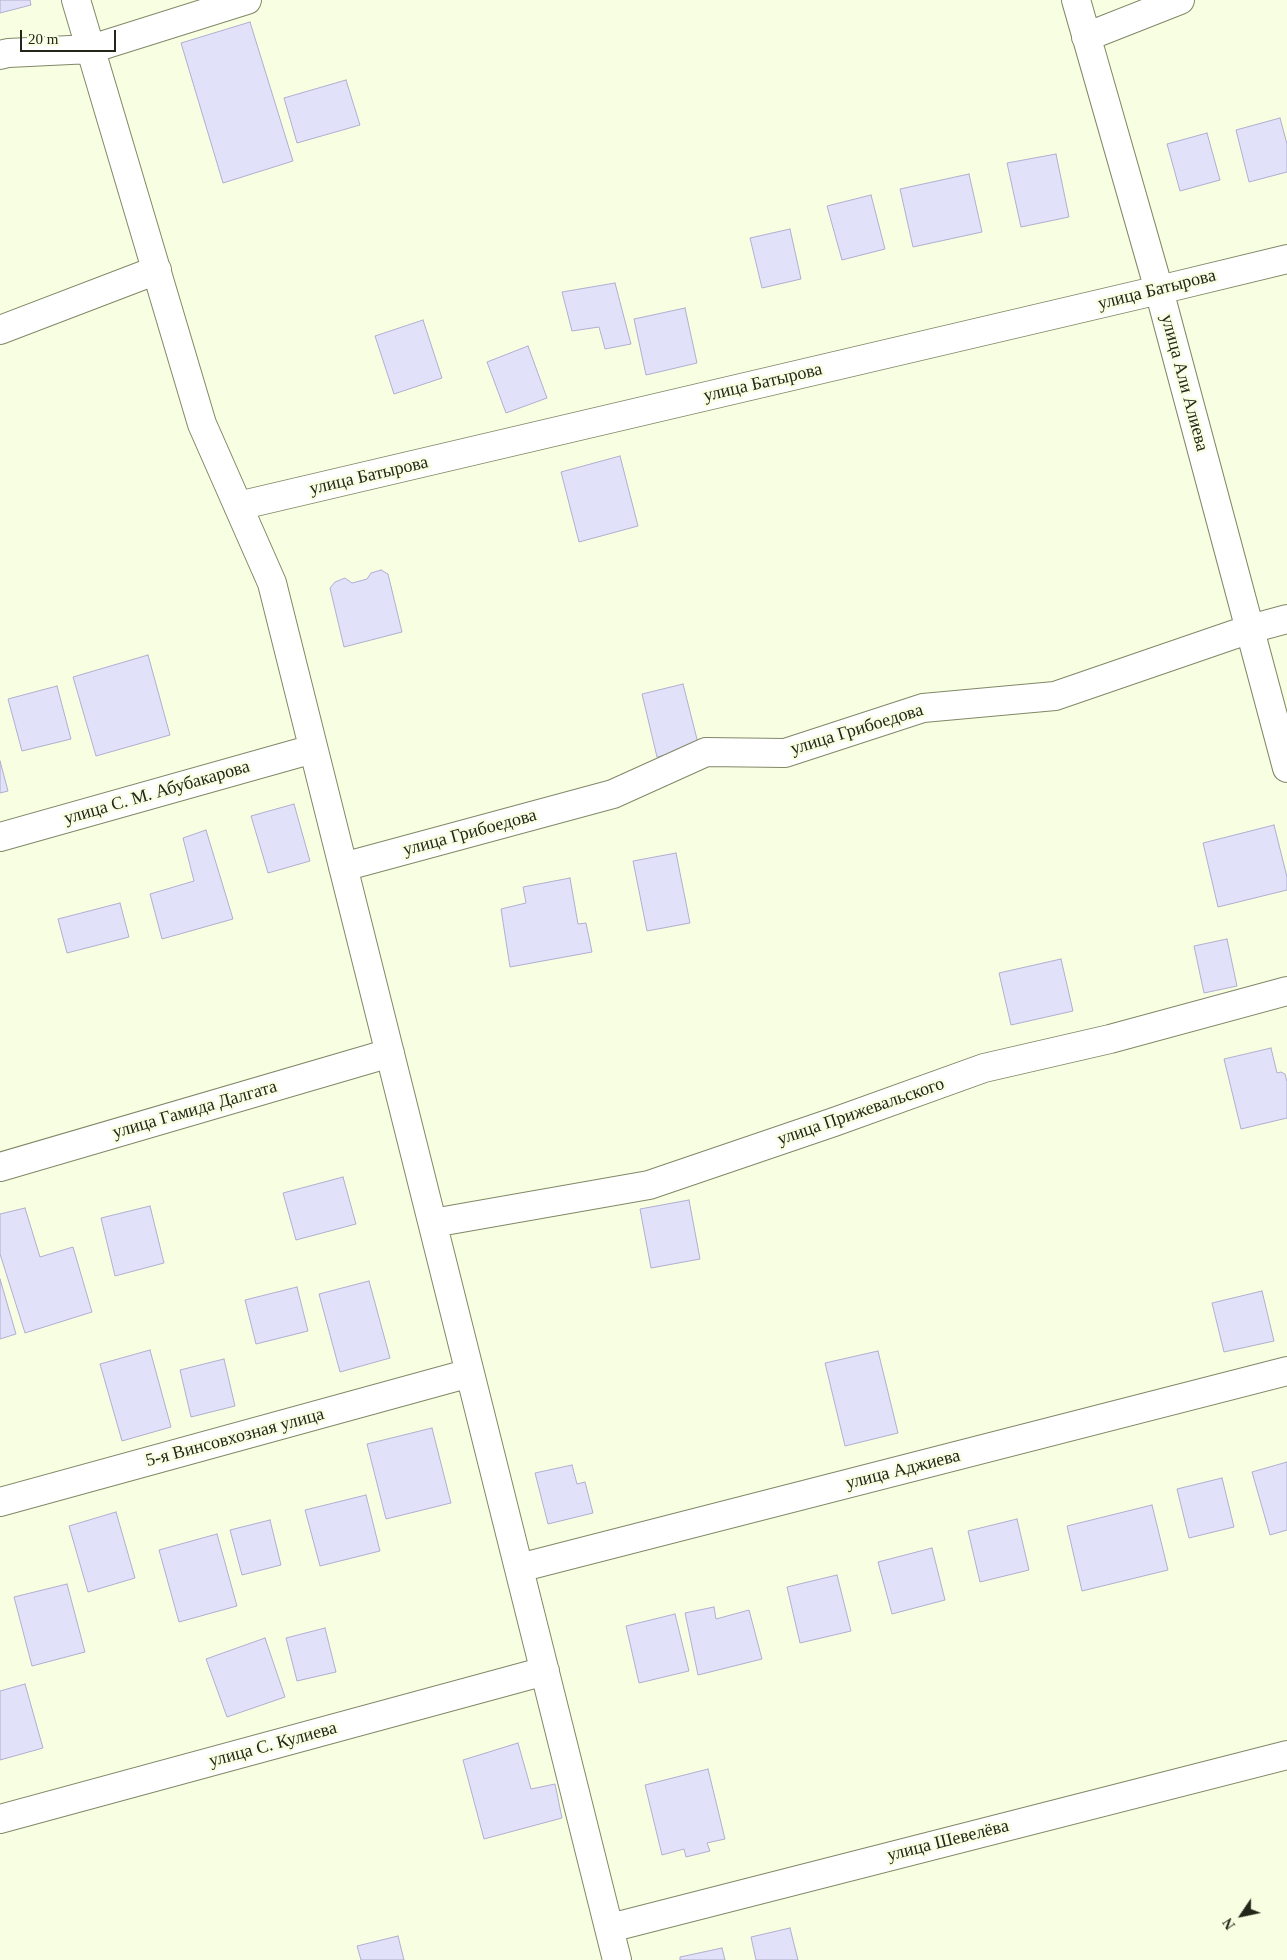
<!DOCTYPE html>
<meta charset="utf-8">
<style>
body{margin:0}
#map{position:relative;width:1287px;height:1960px;overflow:hidden;background:#f8fee2;font-family:Georgia,serif}
canvas{display:block}
.north{position:absolute;left:1217px;top:1890px;width:50px;height:50px;-webkit-text-stroke:4px #f8fee2;paint-order:stroke;rotate:236deg;font-size:14px;font-weight:700;line-height:20px;text-align:center;color:#242619}
.north::after{content:'';display:block;margin:auto;width:18px;height:22px;background:#242619;clip-path:polygon(50% 0,100% 100%,50% 72%,0 100%)}
.scale{position:absolute;left:20px;top:30px;width:96px;height:22px;box-sizing:border-box;border:2px solid #242619;border-top:0;padding-left:6px;font-size:15px;line-height:18px;white-space:nowrap;color:#242619;-webkit-text-stroke:4px #f8fee2;paint-order:stroke}
</style>
<div id="map">
<canvas width="1287" height="1960"></canvas>
<div class="north">N</div>
<div class="scale">20 m</div>
</div>
<script>
const ctx = document.querySelector('canvas').getContext('2d');
ctx.lineJoin = 'round';
function fill(path, color) { ctx.fillStyle = color; ctx.fill(path, 'evenodd'); }
const toPath = rows => new Path2D(rows.map(r => 'M' + r).join(''));
function strokePath(path, color, width, dash) { ctx.strokeStyle = color; ctx.lineWidth = width; ctx.lineCap = dash ? 'butt' : 'round'; ctx.setLineDash(dash || []); ctx.stroke(path); }
function write(font, color, halo, rows, align = 'center') {
  ctx.font = font + ' Georgia,serif'; ctx.lineWidth = 5; ctx.setLineDash([]); ctx.textBaseline = 'middle'; ctx.strokeStyle = halo; ctx.fillStyle = color; for (const [text, x, y, turn = 0] of rows) {
    ctx.save(); ctx.translate(x, y); ctx.rotate((+turn || 0) * Math.PI / 180); ctx.textAlign = isNaN(turn) ? turn : align; if (halo) ctx.strokeText(text, 0, 0); ctx.fillText(text, 0, 0); ctx.restore();
  }
}
const building = toPath([
 [0,0,30,0,31,5,0,13,0,0],
 [250,22,293,161,223,183,181,43,250,22],
 [346,80,360,125,297,143,284,98,346,80],
 [1280,118,1287,144,1287,172,1249,182,1236,130,1280,118],
 [1207,133,1220,180,1180,191,1167,144,1207,133],
 [1056,154,1069,217,1021,227,1007,163,1056,154],
 [969,174,982,232,913,247,900,189,969,174],
 [871,195,885,249,842,260,827,206,871,195],
 [790,229,801,279,762,288,750,238,790,229],
 [615,283,631,344,605,349,599,327,572,331,562,292,615,283],
 [685,308,697,363,646,375,634,319,685,308],
 [423,320,442,378,394,394,375,336,423,320],
 [528,346,547,398,506,413,487,362,528,346],
 [620,456,638,526,579,542,561,472,620,456],
 [381,570,388,574,402,632,344,647,330,588,335,582,345,578,352,583,367,579,371,573,381,570],
 [148,655,170,735,96,756,73,677,148,655],
 [683,684,699,747,657,757,642,694,683,684],
 [57,686,71,739,22,751,8,699,57,686],
 [0,761,8,791,0,793,0,761],
 [294,804,310,861,268,873,251,816,294,804],
 [1274,825,1287,877,1287,890,1218,907,1203,843,1274,825],
 [206,830,233,919,162,939,150,894,194,881,183,838,206,830],
 [676,853,690,923,647,931,633,861,676,853],
 [570,878,578,924,586,923,592,952,510,967,501,909,526,903,523,887,570,878],
 [120,903,129,937,67,953,58,919,120,903],
 [1227,939,1237,986,1204,993,1194,946,1227,939],
 [1061,959,1073,1011,1011,1025,999,973,1061,959],
 [1271,1048,1277,1073,1281,1072,1285,1074,1287,1082,1287,1118,1241,1129,1224,1059,1271,1048],
 [343,1177,356,1224,296,1240,283,1193,343,1177],
 [689,1200,700,1259,651,1268,640,1209,689,1200],
 [150,1206,164,1263,115,1276,101,1218,150,1206],
 [25,1208,40,1257,73,1247,92,1312,25,1333,0,1254,0,1214,25,1208],
 [0,1279,16,1334,0,1339,0,1279],
 [369,1281,390,1358,340,1372,319,1294,369,1281],
 [297,1287,308,1331,256,1344,245,1300,297,1287],
 [1262,1291,1274,1341,1224,1352,1212,1303,1262,1291],
 [150,1350,171,1427,122,1441,100,1364,150,1350],
 [878,1351,898,1433,845,1446,825,1363,878,1351],
 [224,1359,235,1406,191,1417,180,1370,224,1359],
 [432,1428,451,1503,386,1519,367,1444,432,1428],
 [1287,1462,1287,1530,1270,1535,1252,1472,1287,1462],
 [572,1465,577,1484,585,1482,593,1513,548,1524,535,1473,572,1465],
 [1222,1478,1234,1527,1189,1538,1177,1489,1222,1478],
 [366,1495,380,1551,320,1566,305,1510,366,1495],
 [1152,1505,1168,1570,1082,1591,1067,1526,1152,1505],
 [116,1512,135,1578,88,1592,69,1526,116,1512],
 [1017,1519,1029,1570,980,1582,968,1531,1017,1519],
 [270,1520,281,1565,242,1575,230,1530,270,1520],
 [217,1534,237,1606,179,1622,159,1550,217,1534],
 [932,1548,945,1600,892,1614,878,1562,932,1548],
 [837,1575,851,1631,800,1643,787,1587,837,1575],
 [67,1584,85,1652,32,1666,14,1597,67,1584],
 [714,1607,716,1619,749,1610,762,1659,698,1675,685,1613,714,1607],
 [675,1614,689,1671,639,1683,626,1626,675,1614],
 [325,1628,336,1672,297,1681,286,1638,325,1628],
 [265,1638,285,1697,227,1717,206,1659,265,1638],
 [25,1684,43,1748,0,1760,0,1691,25,1684],
 [518,1743,531,1789,555,1784,562,1818,484,1839,463,1760,518,1743],
 [708,1769,725,1839,707,1843,710,1851,686,1857,684,1849,662,1855,645,1785,708,1769],
 [790,1928,798,1960,756,1960,751,1937,790,1928],
 [398,1936,404,1960,361,1960,357,1946,398,1936],
 [722,1948,725,1960,680,1960,680,1957,722,1948]
]);
const minor = toPath([
 [76,0,202,424,272,583,617,1960],
 [1076,0,1159,290,1287,768],
 [1086,37,1180,0],
 [0,55,8,53,91,49,247,0],
 [0,330,157,270],
 [238,506,1159,290,1287,259],
 [0,837,313,749],
 [343,867,613,794,706,752,785,753,923,708,1055,696,1250,629,1287,619],
 [0,1167,390,1053],
 [433,1223,649,1185,834,1122,984,1068,1110,1039,1287,991],
 [0,1502,470,1373],
 [519,1568,1287,1371],
 [0,1819,545,1671],
 [610,1928,1287,1755]
]);
const streetNames = [
 ["улица Батырова",1157,290,-14],
 ["улица Батырова",763,383,-13],
 ["улица Али Алиева",1184,383,75],
 ["улица Батырова",369,476,-13],
 ["улица Грибоедова",857,730,-17],
 ["улица С. М. Абубакарова",157,793,-16],
 ["улица Грибоедова",470,833,-15],
 ["улица Гамида Далгата",195,1110,-16],
 ["улица Прижевальского",861,1112,-19],
 ["5-я Винсовхозная улица",235,1438,-15],
 ["улица Аджиева",903,1470,-14],
 ["улица С. Кулиева",273,1745,-15],
 ["улица Шевелёва",948,1841,-14]
];
fill(building, '#e1e1fa');
strokePath(building, '#afafd0', 1);
strokePath(minor, '#818867', 30);
strokePath(minor, '#fff', 28);
write('18px', '#242619', '#f8fee2', streetNames);
</script>
